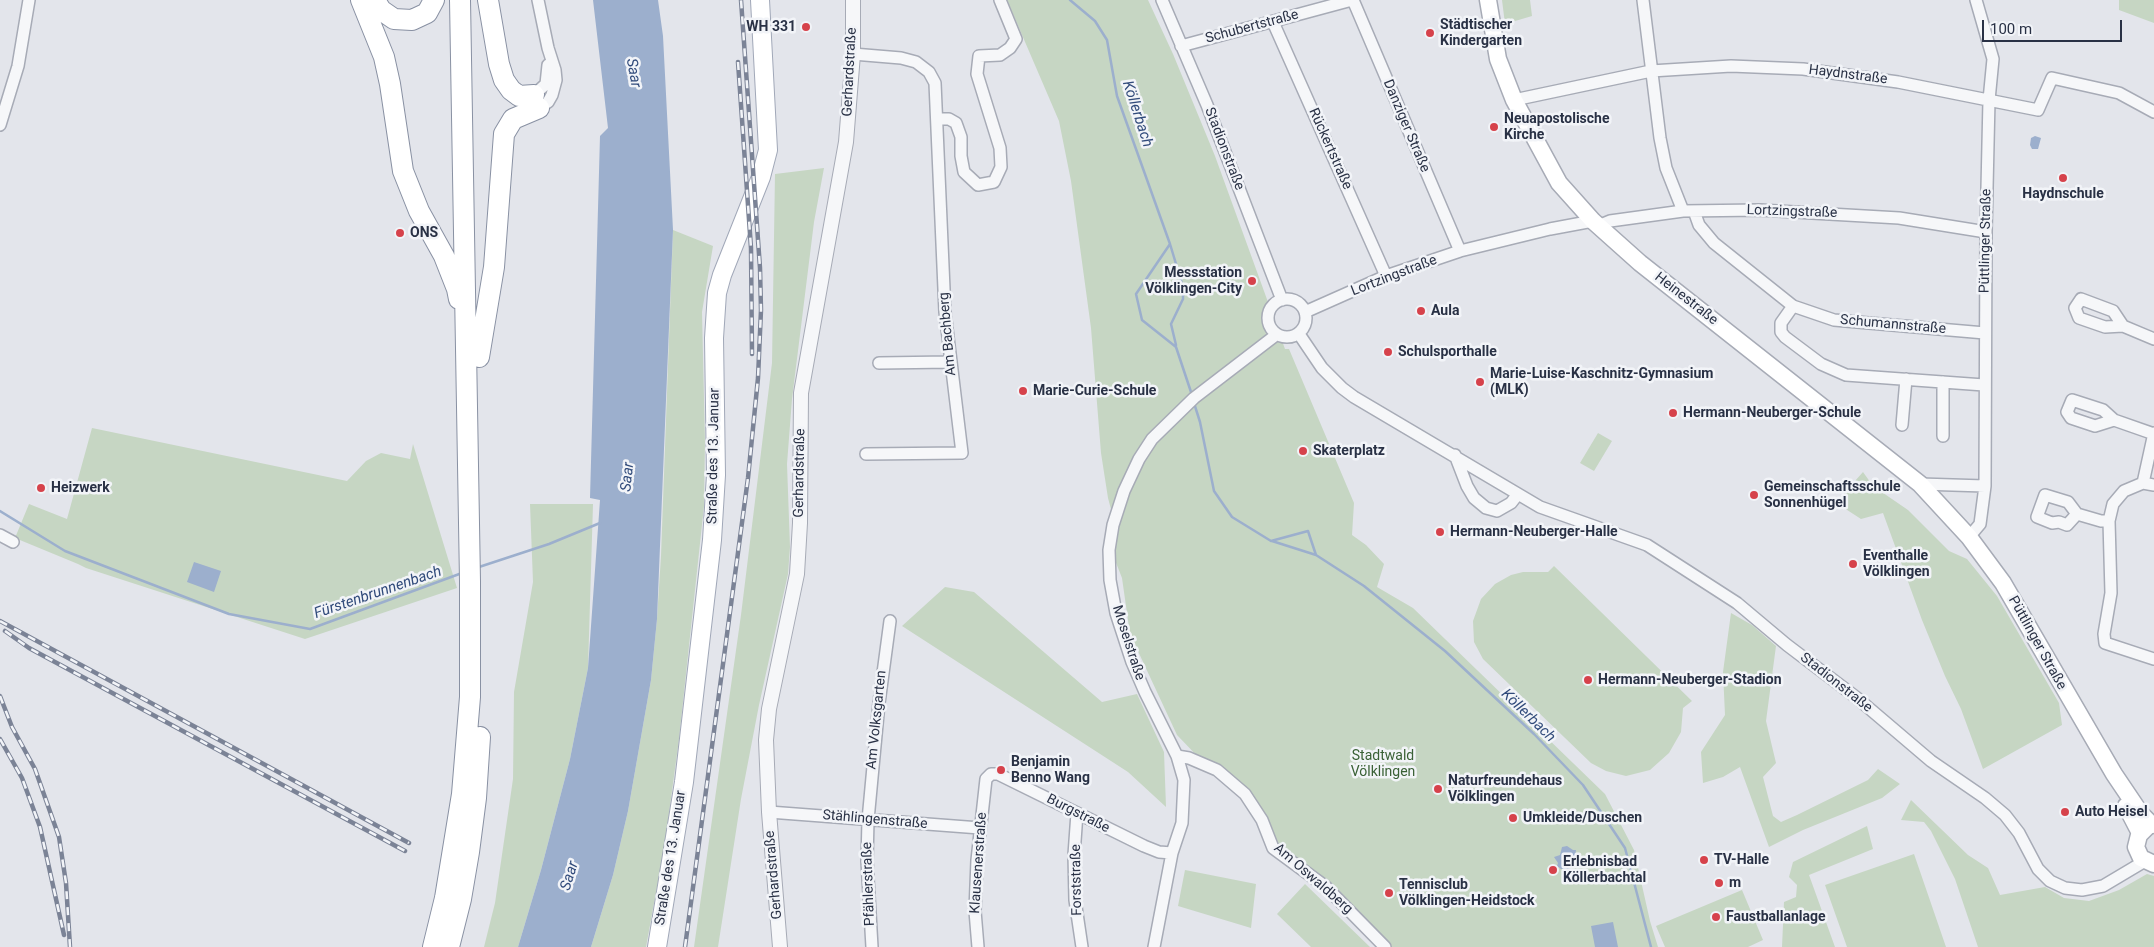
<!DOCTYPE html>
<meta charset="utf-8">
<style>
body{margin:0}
#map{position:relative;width:2154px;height:947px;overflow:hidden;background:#e3e5eb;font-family:Roboto,sans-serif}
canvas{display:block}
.scale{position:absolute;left:1982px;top:20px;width:140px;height:22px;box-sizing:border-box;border:2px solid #293145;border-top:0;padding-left:6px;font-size:15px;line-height:18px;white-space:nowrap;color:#293145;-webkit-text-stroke:4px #f2f4f8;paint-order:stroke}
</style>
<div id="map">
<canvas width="2154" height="947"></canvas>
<div class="scale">100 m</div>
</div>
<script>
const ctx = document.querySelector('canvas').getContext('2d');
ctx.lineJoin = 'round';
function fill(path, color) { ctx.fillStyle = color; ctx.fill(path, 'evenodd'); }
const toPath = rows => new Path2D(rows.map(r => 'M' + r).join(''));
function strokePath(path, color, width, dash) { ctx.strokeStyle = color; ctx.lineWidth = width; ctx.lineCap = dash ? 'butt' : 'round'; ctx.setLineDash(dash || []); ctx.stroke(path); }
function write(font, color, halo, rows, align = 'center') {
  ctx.font = font + ' Roboto,sans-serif'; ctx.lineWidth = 5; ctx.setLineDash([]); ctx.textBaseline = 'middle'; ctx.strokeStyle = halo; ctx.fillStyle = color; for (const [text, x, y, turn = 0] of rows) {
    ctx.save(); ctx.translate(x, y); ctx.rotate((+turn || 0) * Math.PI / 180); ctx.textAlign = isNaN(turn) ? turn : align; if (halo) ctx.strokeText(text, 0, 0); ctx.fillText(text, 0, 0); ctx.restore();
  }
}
const green = toPath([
 [1007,0,1148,0,1173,54,1215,156,1285,349,1289,349,1354,503,1352,535,1366,545,1384,564,1377,587,1413,608,1605,794,1634,850,1650,921,1658,947,1385,947,1326,887,1273,848,1245,794,1201,760,1177,735,1130,634,1122,578,1113,555,1117,532,1108,498,1101,453,1091,328,1071,181,1059,121],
 [1502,0,1530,0,1532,16,1505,24],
 [2119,0,2154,0,2154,23,2119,10],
 [824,168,814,222,792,399,787,464,790,547,788,574,759,705,741,799,718,947,694,947,741,615,772,363,775,174],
 [673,230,713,246,702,312,705,442,704,506,679,739,665,843,646,947,591,947,613,875,628,811,651,680,657,619,661,556],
 [92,428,347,481,366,461,381,453,410,459,413,444,457,588,305,639,86,568,78,564,15,538,29,504,67,519],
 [1598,433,1612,441,1594,471,1580,463],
 [1863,472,1873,486,1908,510,1949,551,1967,559,1997,596,2059,703,2062,725,1983,769,1961,709,1945,676,1922,620,1883,513,1861,519,1841,506,1838,500],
 [530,504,593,504,588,668,570,759,541,870,518,947,484,947,495,903,513,779,514,692,533,582],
 [1554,566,1692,701,1683,708,1681,732,1669,753,1650,770,1626,776,1606,771,1591,763,1483,659,1474,642,1473,621,1481,599,1495,584,1511,575,1523,572,1548,572],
 [945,587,974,592,1102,702,1137,694,1164,752,1166,807,1128,772,902,626],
 [1731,613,1752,625,1776,646,1766,721,1776,763,1763,777,1773,816,1781,822,1797,815,1868,780,1878,769,1900,784,1882,798,1803,830,1769,847,1740,767,1723,777,1703,783,1701,752,1725,715,1723,672],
 [1911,800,1968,855,1988,868,2000,895,2045,887,2064,898,2089,901,2119,890,2147,874,2154,876,2154,947,1978,947,1955,879,1931,831,1924,822,1901,820],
 [1867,826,1873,849,1809,875,1835,947,1782,947,1784,902,1796,897,1797,885,1789,877,1793,862],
 [1914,854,1946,947,1847,947,1825,885],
 [1185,870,1256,884,1251,928,1178,906],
 [1305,884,1370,947,1311,947,1277,914],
 [1742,890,1763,940,1748,947,1665,947,1656,926]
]);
const water = toPath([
 [593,0,658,0,663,36,673,230,657,619,651,680,628,811,613,875,591,947,518,947,541,870,570,759,588,668,600,500,590,498,600,136,608,128],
 [2035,136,2041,138,2038,149,2032,149,2030,145,2031,138],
 [194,562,221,571,214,592,187,582],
 [1567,846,1573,850,1576,850,1575,857,1579,860,1570,869,1561,869,1557,866,1558,863,1554,857,1560,855,1562,847],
 [1613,922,1618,947,1595,947,1591,926]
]);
const stream = toPath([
 [1070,0,1095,21,1107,40,1117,96,1170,244,1136,294,1142,320,1176,347,1192,395],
 [1170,244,1183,287,1183,299,1171,324,1176,345],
 [1194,403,1200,422,1214,491,1232,517,1271,541,1308,531,1316,555,1364,586,1445,651,1534,734,1583,785,1625,848,1651,947],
 [0,511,65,551,229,614,310,629,462,573],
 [1272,541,1316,555],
 [479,567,549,544,600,523]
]);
const minor = toPath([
 [538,0,548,48,555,70,556,80,552,95,548,102,539,108],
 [1162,0,1207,105,1282,300],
 [1353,0,1460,251],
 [1643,0,1660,138,1666,168,1683,211],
 [1273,22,1386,276],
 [1181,46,1352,0],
 [853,54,901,58,916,62,929,72,935,83,945,312,962,453,866,454],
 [534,95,546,84,548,65],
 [1514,100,1651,71,1731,66,1803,69,1898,82,2038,110,2052,78,2119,93,2154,112],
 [937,119,949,119,956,123,961,137,961,156,964,172,978,185,994,182,1001,167,1000,148,977,74,979,56,1000,55,1010,48,1016,39,1000,0],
 [0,125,18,66,29,0],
 [1694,211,1699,225,1714,243,1793,306,1834,320,1985,333],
 [1598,226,1610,221,1683,211,1760,210,1899,218,1986,232],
 '1268 318a19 19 0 1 1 38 0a19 19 0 1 1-38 0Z',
 [1793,306,1781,323,1781,332,1785,337,1821,364,1846,375,1984,385],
 [1305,312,1386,276,1460,251,1550,229,1593,221],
 [2123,326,2113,311,2081,299,2075,308,2079,318,2105,327,2123,326,2154,339],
 [1299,334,1322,368,1342,388,1354,397,1540,507,1647,545,1737,603,1787,645,1857,698,1931,761,1985,798,2005,815,2019,833,2038,869,2050,881,2065,888,2082,890,2103,886,2145,861],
 [879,363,950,362],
 [2114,420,2095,426,2071,418,2067,412,2072,400,2103,410,2114,420,2154,434],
 [1902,425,1906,379],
 [1943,436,1943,382],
 [1455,455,1467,486,1474,498,1486,508,1497,511,1511,503,1518,494],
 [2143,483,2154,433],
 [1920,484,1985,486],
 [2154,485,2143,483,2124,491,2113,504,2109,521,2111,593,2104,634,2105,643,2154,659],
 [2077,514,2067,525,2059,522,2052,523,2037,517,2045,495,2068,502,2077,514,2101,521,2109,521],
 [0,535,13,542],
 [1969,537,1980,524,1985,486,1986,232,1989,100,1993,59,1976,0],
 [1177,756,1189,758,1217,770,1245,794,1262,820,1273,848,1326,887,1385,947],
 [769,812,980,828],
 [1077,813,1074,855,1075,900,1082,947],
 [872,947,867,861,868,820,879,703,890,621],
 [978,947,975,911,977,860,986,779,991,774,998,774,1144,846,1159,852,1172,853],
 [1154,947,1172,853,1182,823,1184,780,1177,756,1145,692,1132,662,1116,613,1110,580,1109,550,1113,525,1124,491,1139,459,1152,439,1194,398,1276,335]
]);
const tertiary = toPath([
 [780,947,769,812,766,740,769,709,797,574,800,523,801,393,846,142,853,54,853,0]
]);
const secondary = toPath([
 [1488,0,1498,59,1514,100,1559,183,1593,221,1640,263,1920,484,1969,537,2003,583,2114,774,2141,814,2152,825],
 [2126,806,2140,833],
 [2148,826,2139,835,2136,847,2141,858,2154,864]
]);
const primary = toPath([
 [657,947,684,782,712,540,716,475,714,338,717,293,722,275,761,177,768,150,760,0]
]);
const motorway = toPath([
 [361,0,384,57,390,84,403,171,419,211,444,256,457,289,459,299],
 [375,0,381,10,394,19,412,20,427,13,434,0],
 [488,0,499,64,504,80,511,90,519,96,534,95],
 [479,357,494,267,504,134,513,119,539,108],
 [433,947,445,898,462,794,470,697,470,581,460,0],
 [449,947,461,899,469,852,476,798,480,737]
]);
const rail = toPath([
 [738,62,751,248,752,354],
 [0,621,409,843],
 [5,631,29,648,405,851],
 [0,696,12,727,35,769,59,837,66,883,70,947],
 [0,739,22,778,40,827,64,935],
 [685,947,748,478,758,378,761,310,760,268,741,0]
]);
const markers = [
 [806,27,5,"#d6424b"],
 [1430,33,5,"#d6424b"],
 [1494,127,5,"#d6424b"],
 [2063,178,5,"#d6424b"],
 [400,233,5,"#d6424b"],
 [1252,281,5,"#d6424b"],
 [1421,311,5,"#d6424b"],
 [1388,352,5,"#d6424b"],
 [1480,382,5,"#d6424b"],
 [1023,391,5,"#d6424b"],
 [1673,413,5,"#d6424b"],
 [1303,451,5,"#d6424b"],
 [41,488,5,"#d6424b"],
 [1754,495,5,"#d6424b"],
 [1440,532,5,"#d6424b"],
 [1853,564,5,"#d6424b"],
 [1588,680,5,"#d6424b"],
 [1001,770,5,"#d6424b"],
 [1438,789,5,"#d6424b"],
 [2065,812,5,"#d6424b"],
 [1513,818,5,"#d6424b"],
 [1704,860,5,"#d6424b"],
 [1553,870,5,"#d6424b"],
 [1719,883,5,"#d6424b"],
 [1389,893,5,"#d6424b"],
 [1716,917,5,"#d6424b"]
];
const poiNames = [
 ["Städtischer",1440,25],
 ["Kindergarten",1440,41],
 ["WH 331",796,27,"right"],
 ["Neuapostolische",1504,119],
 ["Kirche",1504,135],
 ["Haydnschule",2063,194,"center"],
 ["ONS",410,233],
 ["Messstation",1242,273,"right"],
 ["Völklingen-City",1242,289,"right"],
 ["Aula",1431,311],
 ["Schulsporthalle",1398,352],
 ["Marie-Luise-Kaschnitz-Gymnasium",1490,374],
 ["(MLK)",1490,390],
 ["Marie-Curie-Schule",1033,391],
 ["Hermann-Neuberger-Schule",1683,413],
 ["Skaterplatz",1313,451],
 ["Gemeinschaftsschule",1764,487],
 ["Sonnenhügel",1764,503],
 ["Heizwerk",51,488],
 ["Hermann-Neuberger-Halle",1450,532],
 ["Eventhalle",1863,556],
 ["Völklingen",1863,572],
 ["Hermann-Neuberger-Stadion",1598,680],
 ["Benjamin",1011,762],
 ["Benno Wang",1011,778],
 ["Naturfreundehaus",1448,781],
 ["Völklingen",1448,797],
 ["Auto Heisel",2075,812],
 ["Umkleide/Duschen",1523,818],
 ["TV-Halle",1714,860],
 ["Erlebnisbad",1563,862],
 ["Köllerbachtal",1563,878],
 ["m",1729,883],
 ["Tennisclub",1399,885],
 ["Völklingen-Heidstock",1399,901],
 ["Faustballanlage",1726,917]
];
const streetNames = [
 ["Schubertstraße",1252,27,-15],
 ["Gerhardstraße",850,72,-87],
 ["Haydnstraße",1848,75,7],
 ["Danziger Straße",1406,126,67],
 ["Stadionstraße",1224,149,69],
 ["Rückertstraße",1330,149,66],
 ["Lortzingstraße",1792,212,2],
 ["Püttlinger Straße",1986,241,-89],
 ["Lortzingstraße",1394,276,-21],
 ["Heinestraße",1686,299,38],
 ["Schumannstraße",1893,325,5],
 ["Am Bachberg",948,334,-95],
 ["Straße des 13. Januar",714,456,-89],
 ["Gerhardstraße",800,473,-89],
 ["Moselstraße",1128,643,72],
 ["Püttlinger Straße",2037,643,61],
 ["Stadionstraße",1836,683,38],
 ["Am Volksgarten",877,720,-84],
 ["Burgstraße",1078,814,27],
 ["Stählingenstraße",875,820,5],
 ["Straße des 13. Januar",671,858,-81],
 ["Klausenerstraße",979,863,-86],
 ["Gerhardstraße",774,875,-95],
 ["Am Oswaldberg",1313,879,41],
 ["Forststraße",1077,880,-91],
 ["Pfählerstraße",869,884,-92]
];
const parkNames = [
 ["Stadtwald",1383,756],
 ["Völklingen",1383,772]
];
const waterNames = [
 ["Saar",633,73,80],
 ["Köllerbach",1137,114,72],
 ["Saar",628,477,-84],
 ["Fürstenbrunnenbach",378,593,-19],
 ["Köllerbach",1528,716,44],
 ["Saar",570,876,-73]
];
fill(green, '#c6d6c3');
fill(water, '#9cafcd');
strokePath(stream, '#9cafcd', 2.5);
strokePath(minor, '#a7abb6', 14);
strokePath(tertiary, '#a7abb6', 16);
strokePath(secondary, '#a7abb6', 19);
strokePath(primary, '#a1a8b8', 20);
strokePath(motorway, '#8991a3', 22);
strokePath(minor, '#f6f7f9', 11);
strokePath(tertiary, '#f6f7f9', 14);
strokePath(secondary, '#fff', 16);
strokePath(primary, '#fff', 18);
strokePath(motorway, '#fff', 20);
strokePath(rail, '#7b8396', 4.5);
strokePath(rail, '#f2f4f8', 2.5, [8]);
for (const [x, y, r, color] of markers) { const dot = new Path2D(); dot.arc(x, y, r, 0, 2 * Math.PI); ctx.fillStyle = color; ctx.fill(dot); strokePath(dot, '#f2f4f8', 2); }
write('bold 14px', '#293145', '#f2f4f8', poiNames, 'left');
write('14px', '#293145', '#f2f4f8', streetNames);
write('14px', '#3a6136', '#f2f4f8', parkNames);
write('italic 15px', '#314b7b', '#f2f4f8', waterNames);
</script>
